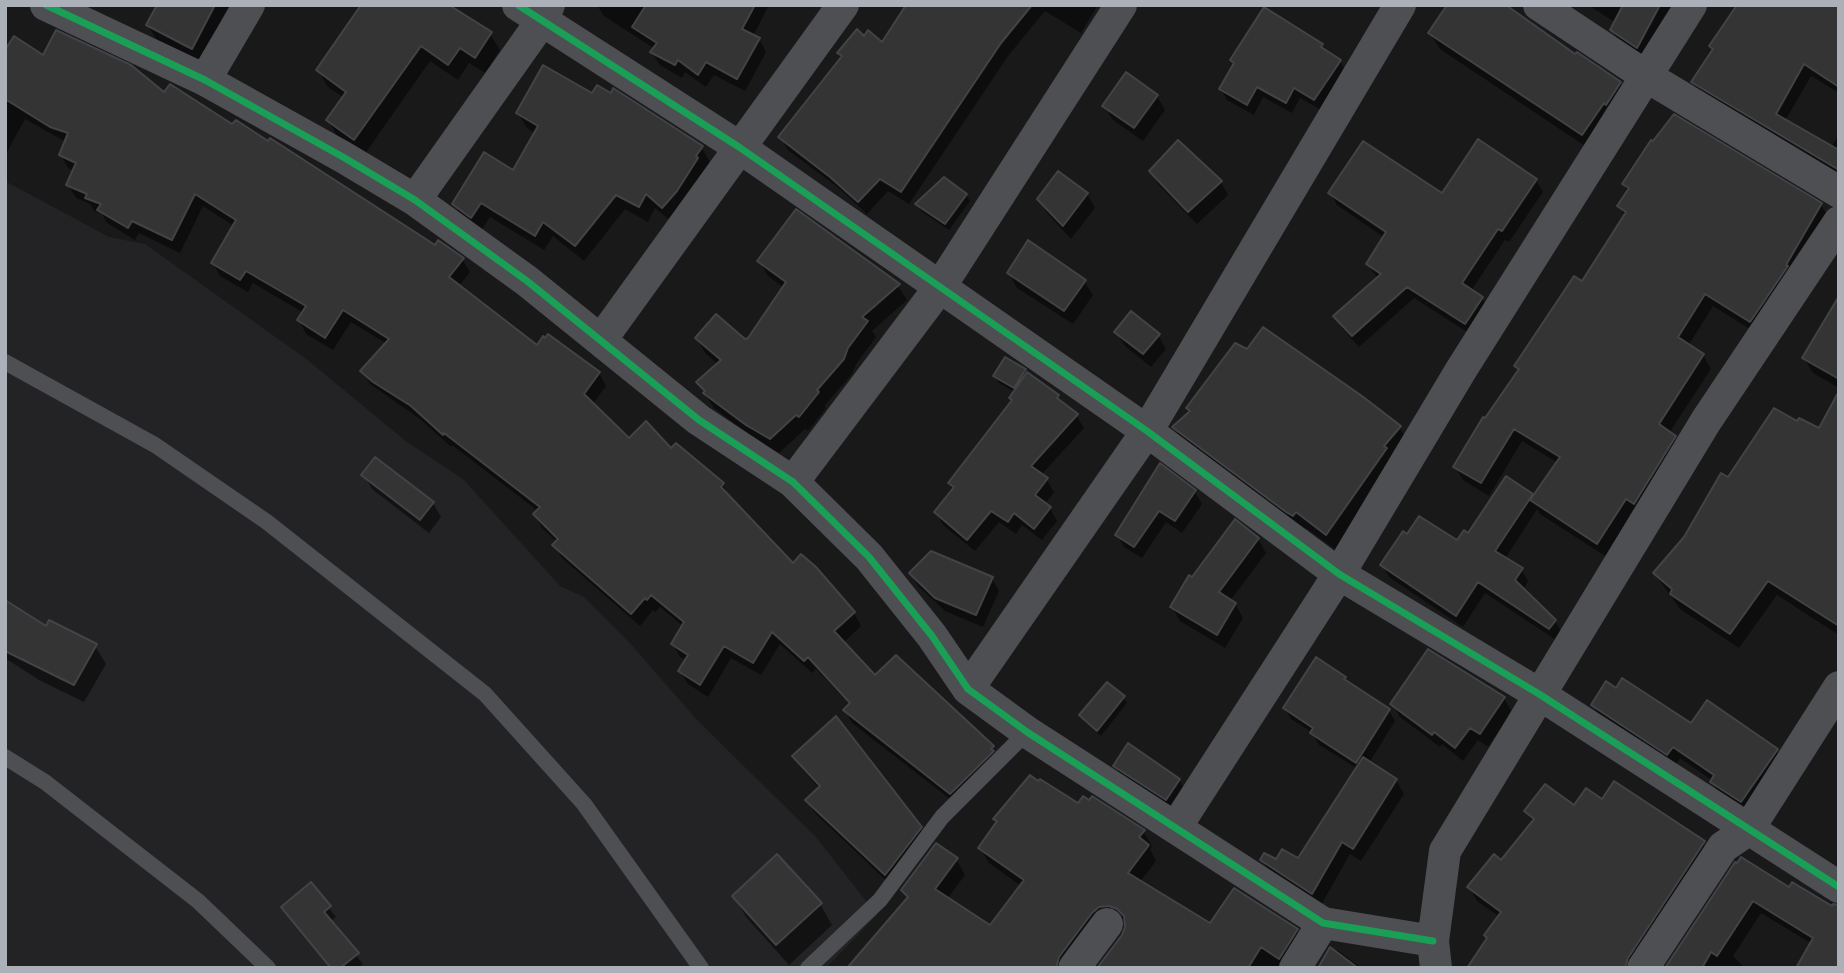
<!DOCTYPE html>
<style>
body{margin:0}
#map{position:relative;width:1844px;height:973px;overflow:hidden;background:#19191a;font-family:Arial,sans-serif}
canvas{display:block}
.frame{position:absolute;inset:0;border:7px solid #acb0b9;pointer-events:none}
</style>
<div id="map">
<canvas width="1844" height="973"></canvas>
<div class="frame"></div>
</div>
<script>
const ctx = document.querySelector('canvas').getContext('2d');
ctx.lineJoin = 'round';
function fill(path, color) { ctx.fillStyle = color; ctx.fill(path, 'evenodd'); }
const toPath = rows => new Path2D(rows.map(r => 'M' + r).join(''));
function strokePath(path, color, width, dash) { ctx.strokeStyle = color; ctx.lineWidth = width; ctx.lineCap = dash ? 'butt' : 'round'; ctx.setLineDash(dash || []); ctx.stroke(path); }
const built = toPath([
 [5,181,109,237,145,244,305,358,407,442,463,479,560,586,584,597,629,642,697,720,816,837,877,915,826,968,5,968]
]);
const shadow = toPath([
 [159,5,229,5,200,61,156,39,148,25],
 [364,5,490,34,500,50,485,73,469,63,458,80,430,61,364,155,337,136,328,120,344,98,327,86,318,70],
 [597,5,769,5,753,36,759,39,766,52,745,91,714,75,706,87,685,72,682,78,660,65,652,52,655,49,604,16],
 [908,5,1098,5,1081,33,1045,11,1008,56,909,204,888,191,867,214,840,189,788,150,780,137,842,58,840,53,864,38,882,44],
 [1588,5,1685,5,1646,62,1621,46,1612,30,1616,23],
 [1737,5,1839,5,1839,93,1811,76,1785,121,1831,148,1839,134,1839,177,1700,94,1693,82,1714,51,1711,46],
 [1430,33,1620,83,1629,99,1591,150,1440,49],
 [1321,46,1325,51,1340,61,1346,72,1321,110,1300,98,1292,113,1263,97,1254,115,1227,100,1221,89,1234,65,1232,61],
 [5,53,43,57,165,95,233,126,435,248,462,259,470,272,458,287,537,347,599,373,606,386,592,405,628,440,671,450,723,485,730,498,793,565,854,613,861,626,843,643,875,678,992,747,1000,760,959,806,852,723,845,710,850,705,816,669,812,673,780,644,761,675,731,658,708,697,688,684,680,671,687,661,680,657,673,644,684,627,660,607,655,612,653,610,640,626,562,558,554,545,557,542,542,528,535,514,538,511,452,445,451,447,420,419,370,384,363,371,387,344,351,322,333,350,306,334,299,320,304,313,253,283,248,292,220,276,213,263,234,226,203,206,180,253,139,233,135,240,107,223,102,214,94,211,90,204,76,198,68,185,74,171,68,168,61,155,66,142,25,119,5,156],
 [593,96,701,147,710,162,672,222,655,208,648,222,625,209,584,261,553,236,544,250,490,217,480,232,463,220,454,204,514,172,536,134,527,128,518,113],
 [1157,96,1165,110,1143,141,1113,120,1104,106],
 [1151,171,1221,182,1228,195,1197,224,1158,184],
 [1536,180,1543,192,1509,242,1505,240,1471,291,1482,298,1489,310,1472,335,1414,298,1359,347,1342,328,1335,317,1378,279,1368,265,1385,238,1337,205,1331,194,1443,195],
 [1624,184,1821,205,1829,218,1758,334,1713,306,1688,346,1703,355,1711,369,1669,433,1674,437,1682,450,1635,511,1605,556,1540,514,1537,509,1505,559,1521,569,1528,581,1523,590,1555,621,1562,633,1556,640,1485,593,1463,627,1389,577,1382,565,1408,536,1457,543,1532,496,1533,499,1558,463,1522,441,1489,496,1463,480,1455,467,1519,372,1516,366,1582,283,1625,216,1619,206,1629,192],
 [1087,194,1095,208,1071,239,1047,213,1039,199],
 [966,195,970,201,949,230,921,211,918,204],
 [796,211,898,286,907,300,872,331,876,337,856,364,852,374,825,405,826,408,808,431,805,429,779,453,756,440,714,408,698,383,719,365,706,354,697,339,749,340,784,288,768,276,759,261],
 [1009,273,1084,281,1093,295,1073,324,1017,288],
 [1839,297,1839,388,1813,373,1804,358],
 [1116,332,1158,335,1166,349,1151,367,1125,346],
 [1248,352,1399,427,1409,444,1336,550,1306,528,1303,532,1184,444,1174,427,1191,413,1188,408],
 [1025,370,1058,396,1062,404,1076,415,1084,428,1041,475,1046,479,1054,492,1045,504,1050,508,1057,521,1042,540,1022,525,1016,534,999,522,975,551,943,525,936,512,954,489,951,483,1013,402,1011,398,1015,392,999,383,995,376],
 [1798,424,1820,431,1839,588,1839,635,1777,595,1739,648,1680,609,1655,574,1729,480],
 [364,475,433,503,441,517,429,533,372,489],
 [1195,492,1202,504,1182,533,1166,522,1142,558,1124,547,1117,535,1141,500],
 [1258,539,1266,553,1230,601,1235,604,1243,618,1225,648,1180,621,1172,607,1192,579],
 [911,574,992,579,999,591,983,627,945,611,918,586],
 [5,602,47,628,95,646,106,664,84,702,39,680,5,658],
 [1344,678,1348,684,1389,711,1395,721,1369,763,1396,780,1404,794,1361,861,1350,854,1320,907,1270,874,1262,860,1299,861,1358,769,1318,744,1312,732,1291,719,1285,708],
 [1617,690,1691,726,1776,750,1784,763,1749,814,1719,795,1713,781,1680,758,1675,766,1600,718,1593,705],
 [1123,697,1127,703,1101,736,1085,722,1081,716],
 [1504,698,1512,712,1488,747,1478,740,1463,761,1442,744,1440,747,1400,717,1392,704],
 [794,756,920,828,928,840,893,887,815,813,807,800,820,789,802,769],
 [1115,766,1179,780,1187,794,1174,813,1123,780],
 [1603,802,1703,843,1711,856,1637,968,1469,968,1488,939,1500,917,1477,901,1469,887,1501,863,1533,823,1526,812,1575,807],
 [1079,805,1143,831,1152,846,1150,849,1156,861,1140,882,1210,925,1297,930,1305,945,1291,968,1099,968,1123,936,1127,924,1120,921,1071,968,849,968,908,900,903,890,956,859,965,875,947,899,990,927,1021,886,989,863,980,848,998,823,996,819],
 [1736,864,1839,912,1812,944,1761,913,1733,956,1745,968,1667,968],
 [311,885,336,917,330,922,363,964,358,968,331,968,283,908],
 [734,896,820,904,832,925,789,965,746,917],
 [1337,950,1362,968,1319,968]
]);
const building = toPath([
 [157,5,215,5,192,49,146,25,157,5],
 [361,5,449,5,492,32,475,58,460,48,448,65,421,46,354,140,326,120,346,92,316,70,361,5],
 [646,5,755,5,742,29,760,38,737,79,706,62,698,75,678,60,675,65,650,52,657,43,632,27,646,5],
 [906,5,1032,5,1001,43,901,192,880,179,858,202,830,177,778,137,842,56,837,53,857,29,864,36,868,30,882,42,906,5],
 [1447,5,1506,5,1575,54,1577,52,1621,82,1606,105,1604,103,1582,135,1428,33,1447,5],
 [1623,5,1660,5,1637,48,1610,30,1623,5],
 [1737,5,1839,5,1839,87,1804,64,1776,114,1839,150,1839,170,1691,82,1713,49,1709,46,1737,5],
 [1264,7,1323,44,1321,47,1341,60,1314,100,1294,88,1286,103,1257,87,1247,105,1219,89,1234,63,1230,60,1264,7],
 [56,30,131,65,164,92,170,84,232,124,236,120,268,141,270,138,435,245,438,240,464,258,449,277,537,345,543,336,545,338,548,334,600,372,584,394,629,438,646,421,671,448,676,443,724,483,721,487,793,563,801,554,816,567,855,612,834,631,875,675,896,655,994,746,991,749,994,751,950,794,843,710,850,703,808,657,804,661,772,632,753,663,724,646,700,685,678,671,688,655,671,644,684,622,651,595,647,600,645,598,631,614,552,545,558,539,533,514,540,507,444,433,443,435,411,406,373,382,360,371,389,339,343,310,325,338,297,320,306,306,246,271,240,280,211,263,236,220,195,194,172,240,132,221,128,228,97,210,101,204,85,198,87,194,66,185,76,163,59,155,68,133,50,127,5,99,5,50,14,36,43,55,56,30],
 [543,65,592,93,597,85,611,93,613,88,703,146,696,156,698,158,677,191,662,208,646,194,639,207,616,195,575,246,543,222,535,236,481,203,471,218,452,204,484,152,513,170,538,126,516,113,543,65],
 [1126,72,1158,95,1134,128,1102,106,1126,72],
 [1674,114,1822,203,1786,265,1788,266,1750,322,1705,294,1678,337,1704,354,1659,424,1676,436,1634,504,1626,499,1597,544,1530,500,1560,457,1514,429,1481,483,1453,467,1483,417,1485,418,1519,369,1514,366,1574,276,1582,281,1626,212,1617,206,1629,188,1622,184,1651,140,1653,141,1674,114],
 [1478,139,1537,179,1502,231,1498,229,1462,283,1483,297,1465,324,1407,287,1352,336,1333,316,1381,274,1366,264,1386,232,1328,193,1363,141,1442,193,1478,139],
 [1178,140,1222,181,1188,212,1149,171,1178,140],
 [1058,171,1088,193,1063,226,1037,199,1058,171],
 [944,177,967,194,945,224,915,204,944,177],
 [796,209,900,284,862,317,868,321,848,348,844,359,817,390,819,392,799,417,796,415,770,439,746,425,703,393,705,391,696,382,721,360,695,338,716,314,745,339,748,338,786,282,757,261,796,209],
 [1028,240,1086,280,1064,311,1007,273,1028,240],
 [1839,296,1839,379,1802,358,1839,296],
 [1131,311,1160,334,1143,354,1114,332,1131,311],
 [1263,327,1362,396,1401,426,1384,446,1387,448,1326,535,1296,512,1293,516,1286,512,1172,427,1190,411,1186,408,1235,343,1247,349,1263,327],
 [1005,357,1026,369,1014,388,993,376,1005,357],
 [1027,372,1059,395,1057,398,1078,414,1031,466,1048,478,1035,495,1051,507,1034,529,1014,513,1008,522,991,511,967,540,934,512,954,487,948,483,1012,400,1009,398,1027,372],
 [1839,391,1839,626,1768,581,1730,634,1670,594,1672,589,1653,573,1684,537,1721,473,1728,477,1774,408,1797,421,1799,418,1819,428,1839,391],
 [375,457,434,502,420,520,361,475,375,457],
 [1160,463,1196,490,1175,521,1159,511,1134,547,1115,535,1160,463],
 [1506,476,1533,494,1495,551,1523,568,1515,580,1556,620,1549,629,1478,582,1456,616,1380,565,1403,531,1407,534,1419,516,1457,540,1464,530,1468,533,1506,476],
 [1235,519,1259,538,1219,592,1236,603,1217,635,1170,607,1189,575,1192,577,1235,519],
 [931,551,993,577,976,615,935,598,909,573,931,551],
 [5,600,46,626,49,620,97,644,74,685,5,651,5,600],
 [1428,649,1505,697,1480,734,1470,728,1455,748,1434,732,1432,735,1390,704,1428,649],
 [1316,657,1346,677,1344,679,1390,709,1356,763,1310,733,1313,728,1283,708,1316,657],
 [1622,678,1691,723,1707,700,1778,749,1741,802,1710,782,1714,775,1673,747,1667,755,1591,705,1606,681,1616,688,1622,678],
 [1107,682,1125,696,1097,731,1079,715,1107,682],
 [836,716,922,827,885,875,805,800,820,786,792,756,836,716],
 [1128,743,1180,779,1166,800,1113,766,1128,743],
 [1363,757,1397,779,1353,849,1342,842,1312,894,1260,860,1264,853,1276,859,1282,849,1298,858,1363,757],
 [1030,775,1038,781,1040,779,1078,803,1083,796,1089,800,1092,796,1145,830,1139,837,1149,845,1128,873,1210,923,1234,888,1298,929,1279,959,1261,947,1248,968,1097,968,1122,935,1125,927,1124,916,1117,909,1109,906,1099,907,1092,913,1059,957,1056,968,847,968,908,897,901,890,936,843,958,858,935,889,990,925,1024,880,978,848,997,821,993,819,1030,775],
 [1614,781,1705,841,1628,958,1625,968,1467,968,1487,938,1484,935,1501,912,1467,887,1494,854,1501,860,1534,819,1524,811,1545,784,1574,805,1586,788,1602,799,1614,781],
 [777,854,822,903,776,945,732,896,777,854],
 [1741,857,1789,887,1792,882,1832,906,1833,904,1839,905,1839,968,1796,968,1813,938,1753,901,1717,956,1711,952,1702,968,1665,968,1735,862,1737,863,1741,857],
 [311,882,331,906,324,912,359,953,340,968,331,968,281,907,311,882],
 [1330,947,1358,968,1318,968,1330,947]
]);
const service = toPath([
 [5,362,155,445,267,522,485,694,584,804,701,968],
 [5,757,45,782,198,901,268,968],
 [808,968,880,900,942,817,1027,732]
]);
const minor = toPath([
 [46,5,205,80,343,157,415,200,527,281,699,420,793,482,869,557,932,636,968,689,1027,732,1323,923,1433,941],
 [518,5,739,147,1147,431,1339,574,1539,694,1839,887],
 [1539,5,1646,76,1839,192],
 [205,80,249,5],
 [415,200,541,22,549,5],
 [601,340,843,5],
 [793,482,940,287,1121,5],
 [968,689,1147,431,1400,5],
 [1176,827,1339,574,1461,370,1691,5],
 [1074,968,1107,924],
 [1295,968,1323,923],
 [1436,968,1433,941,1445,851,1706,421,1839,222],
 [1643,968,1723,847,1748,830,1839,687]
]);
const cycleway = toPath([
 [46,5,205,80,343,157,415,200,527,281,699,420,793,482,869,557,932,636,968,689,1027,732,1323,923,1433,941],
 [518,5,739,147,1147,431,1339,574,1539,694,1839,887]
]);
fill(built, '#232325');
fill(shadow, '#0007');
fill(building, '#343435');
strokePath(building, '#424346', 2);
strokePath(service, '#4e4f52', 16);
strokePath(minor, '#4e4f52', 32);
strokePath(cycleway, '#1a9f57', 7);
</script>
